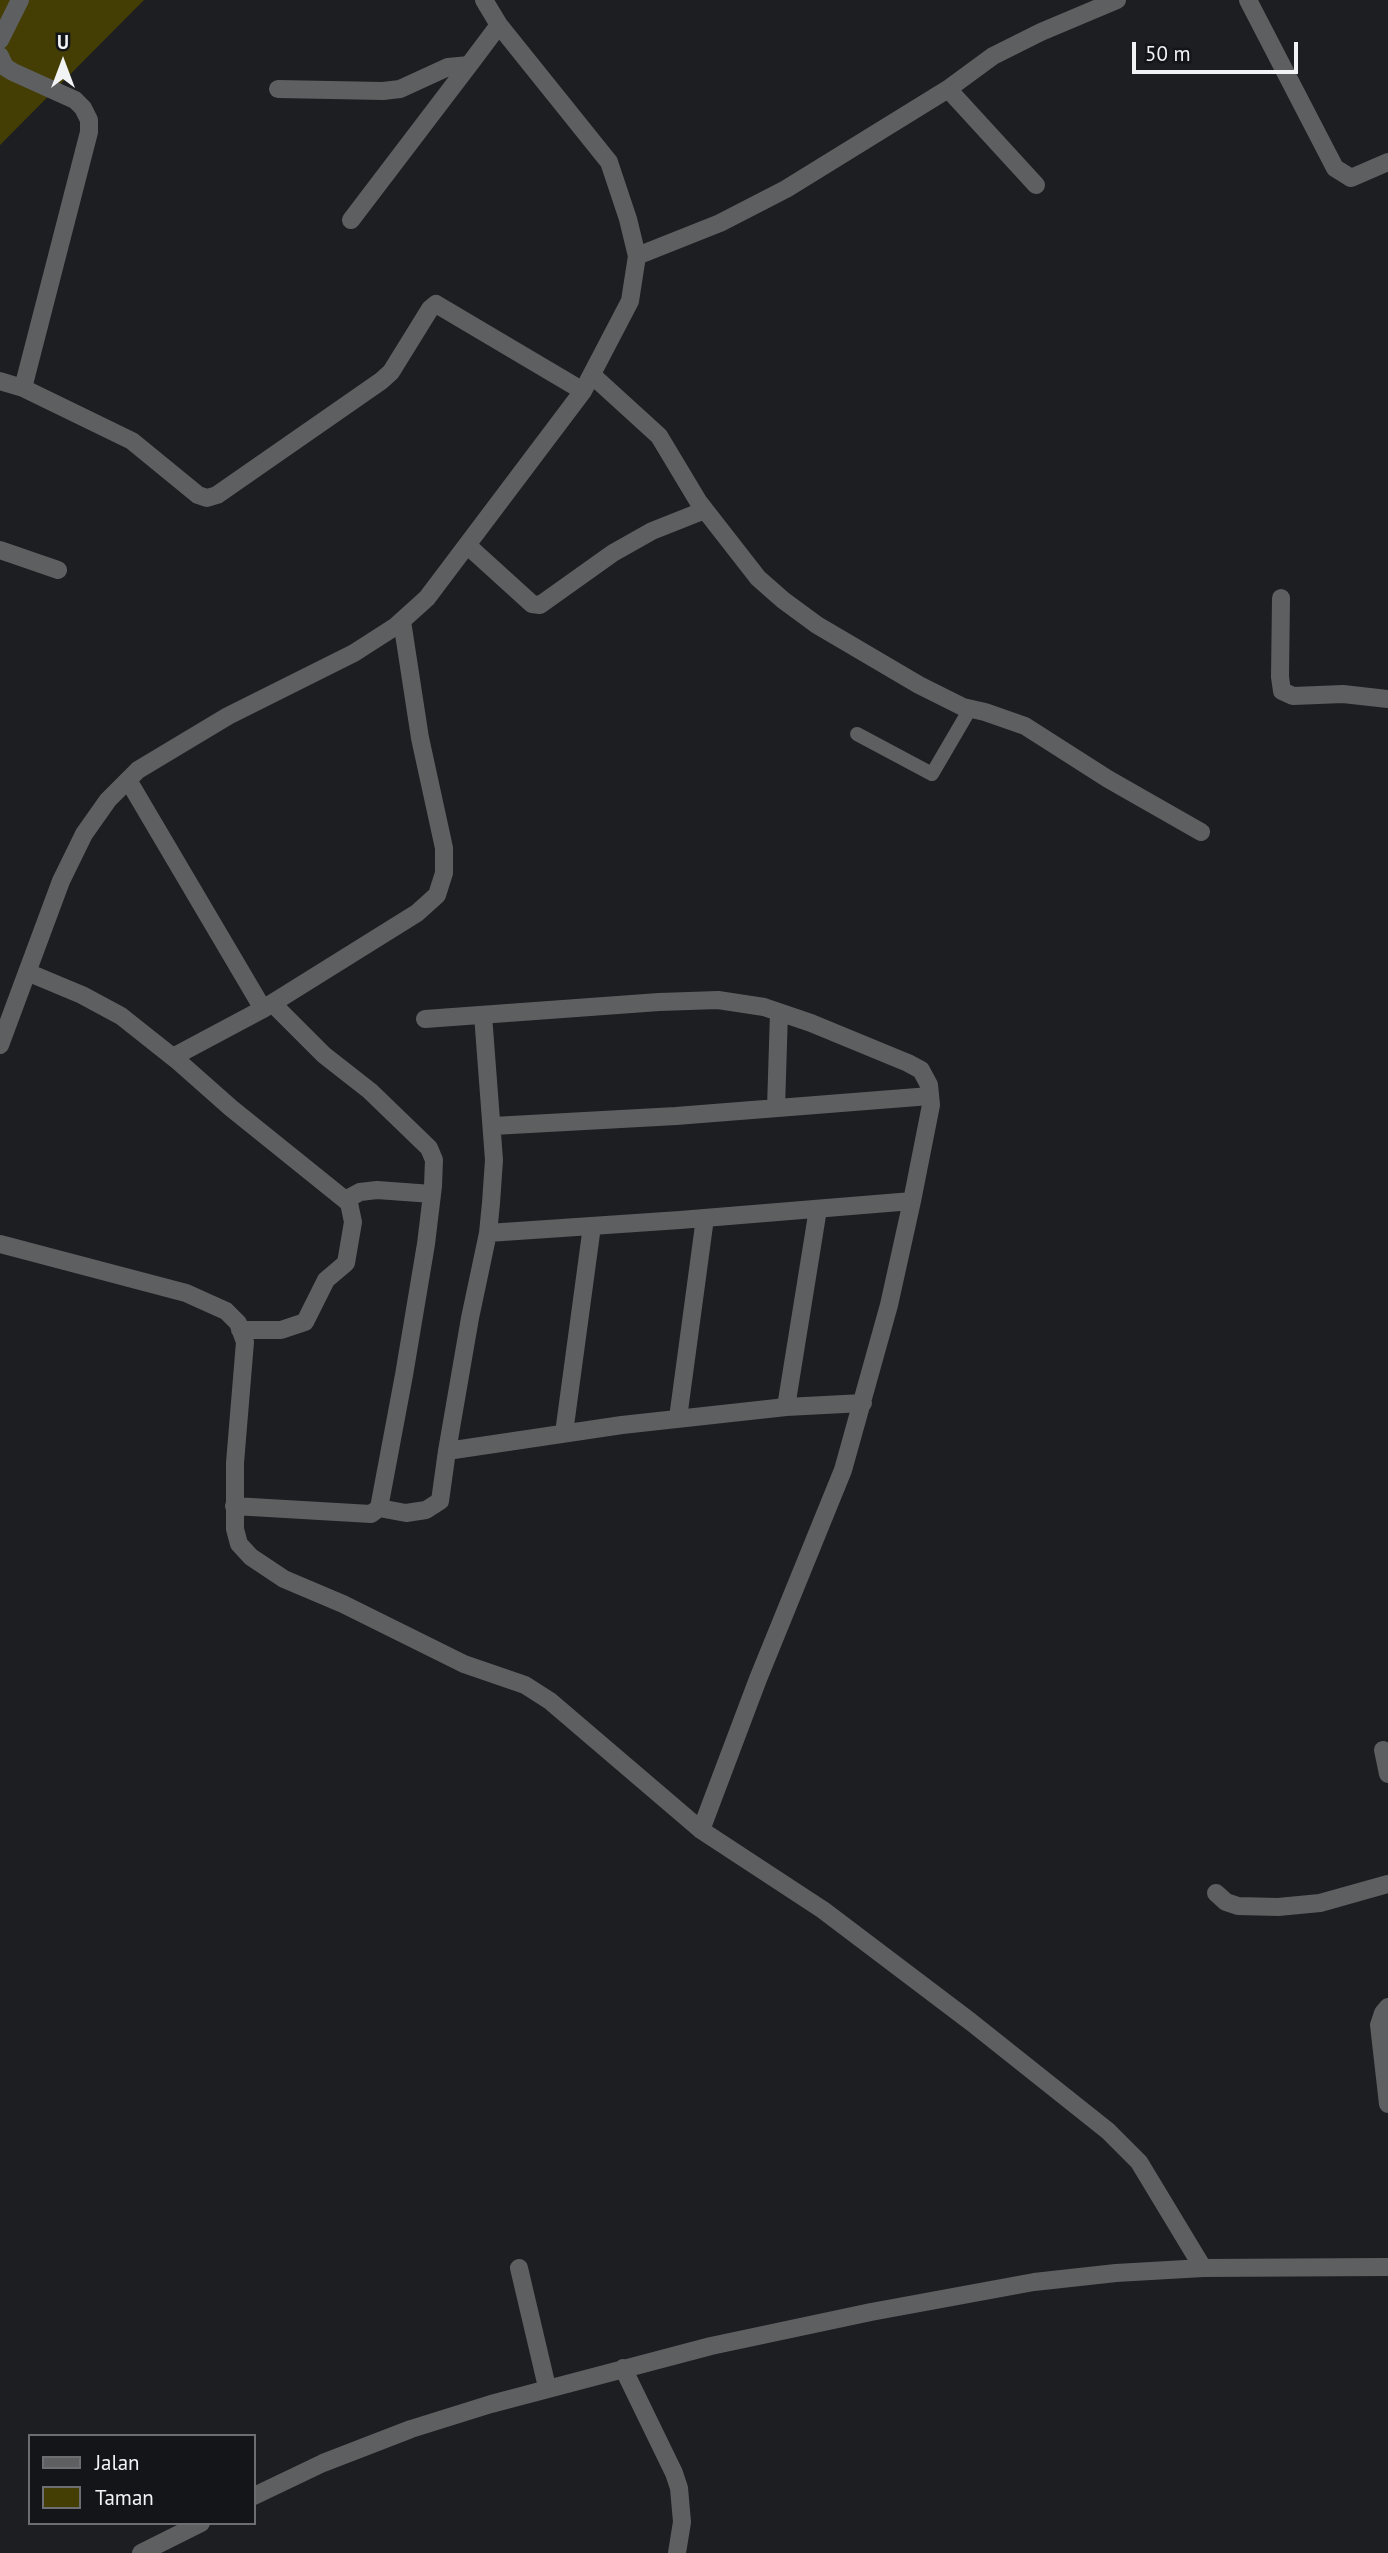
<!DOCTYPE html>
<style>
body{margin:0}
#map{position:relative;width:1388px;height:2553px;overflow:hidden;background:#1c1e22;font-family:"PT Sans",sans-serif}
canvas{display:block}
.legend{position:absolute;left:28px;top:2434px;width:228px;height:91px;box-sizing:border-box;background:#131519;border:2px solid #6c6e71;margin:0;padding:9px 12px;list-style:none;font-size:21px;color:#f1f3f5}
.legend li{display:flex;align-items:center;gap:14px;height:35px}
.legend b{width:35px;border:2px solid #6c6e71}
.north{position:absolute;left:28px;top:28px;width:70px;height:70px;-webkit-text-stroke:5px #131519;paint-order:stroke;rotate:0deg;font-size:19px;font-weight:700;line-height:28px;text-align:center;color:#f1f3f5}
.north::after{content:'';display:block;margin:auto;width:24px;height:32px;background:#f1f3f5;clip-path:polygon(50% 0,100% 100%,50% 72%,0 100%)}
.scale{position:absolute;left:1132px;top:42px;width:166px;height:32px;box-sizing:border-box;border:4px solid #f1f3f5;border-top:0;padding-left:9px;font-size:21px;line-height:24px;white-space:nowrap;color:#f1f3f5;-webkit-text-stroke:5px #131519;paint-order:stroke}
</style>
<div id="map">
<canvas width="1388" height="2553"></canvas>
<ul class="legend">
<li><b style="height:9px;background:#5e5f61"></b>Jalan</li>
<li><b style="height:19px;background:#443e04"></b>Taman</li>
</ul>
<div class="north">U</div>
<div class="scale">50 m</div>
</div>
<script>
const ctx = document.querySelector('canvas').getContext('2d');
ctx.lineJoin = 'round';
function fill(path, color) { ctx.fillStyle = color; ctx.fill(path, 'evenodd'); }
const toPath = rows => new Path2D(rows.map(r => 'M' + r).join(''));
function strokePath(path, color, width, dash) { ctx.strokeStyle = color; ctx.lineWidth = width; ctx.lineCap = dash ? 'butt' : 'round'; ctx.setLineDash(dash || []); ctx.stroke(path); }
const green = toPath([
 [0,0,144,0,0,145]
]);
const lane = toPath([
 [857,734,932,774,970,709]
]);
const street = toPath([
 [1248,0,1335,168,1351,178,1388,162],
 [0,40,20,0],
 [0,56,5,67,13,72,75,100,83,108,89,120,89,132,23,388],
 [278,89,383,91,400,89,448,67,469,65,499,25],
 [948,89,1036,185],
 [351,220,469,65],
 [637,256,720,223,786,189,948,89,993,56,1041,32,1117,0],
 [592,375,659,436,698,501,758,578,783,600,817,625,919,685,963,707,985,712,1025,726,1108,779,1201,832],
 [0,381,23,388,132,441,198,495,207,498,217,495,381,381,391,372,430,309,436,304,583,391],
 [467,545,532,604,540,605,613,553,652,531,705,510],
 [0,550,58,570],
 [1281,598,1280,677,1282,691,1293,696,1343,694,1388,699],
 [128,780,263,1009],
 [27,972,82,995,121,1016,179,1062,231,1108,349,1203,353,1222,346,1263,326,1280,305,1322,281,1330,240,1330],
 [483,1015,494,1160,491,1203,488,1233,470,1318,447,1451,622,1425,786,1407,863,1403],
 [425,1019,659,1002,718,1000,764,1007,811,1023,908,1063,921,1070,929,1085,931,1105,912,1201,889,1305,843,1470,758,1679,701,1830],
 [0,1045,61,881,84,834,108,800,138,770,228,716,354,653,396,626,427,598,583,391,630,301,637,256,628,219,609,162,499,25,484,0],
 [173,1057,263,1009,417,913,437,895,444,873,444,848,420,738,402,621],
 [776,1108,779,1012],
 [493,1126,676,1116,930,1096],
 [345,1200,360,1192,377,1190,432,1194],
 [488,1233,680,1220,912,1201],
 [0,1244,186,1293,226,1311,238,1323,245,1342,235,1463,235,1529,239,1544,251,1557,284,1579,343,1604,464,1664,525,1685,550,1701,701,1830,823,1910,971,2022,1108,2131,1139,2162,1203,2268],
 [786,1407,818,1209],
 [678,1418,705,1218],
 [564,1433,592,1226],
 [234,1506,371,1514,379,1508,404,1375,426,1244,433,1186,434,1160,429,1148,370,1091,324,1055,272,1003],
 [379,1508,406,1513,426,1510,440,1501,447,1451],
 [1383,1750,1388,1774],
 [1216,1893,1226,1902,1238,1906,1278,1907,1320,1903,1388,1884],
 [1388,2007,1383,2013,1379,2025,1388,2104],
 [519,2268,547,2387],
 [623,2368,674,2473,679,2488,682,2522,677,2553],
 [254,2496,323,2463,411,2429,491,2404,711,2346,871,2312,1034,2282,1116,2273,1203,2268,1388,2267],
 [141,2553,201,2523]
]);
fill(green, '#443e04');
strokePath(lane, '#5e5f61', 14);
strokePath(street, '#5e5f61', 18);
</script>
